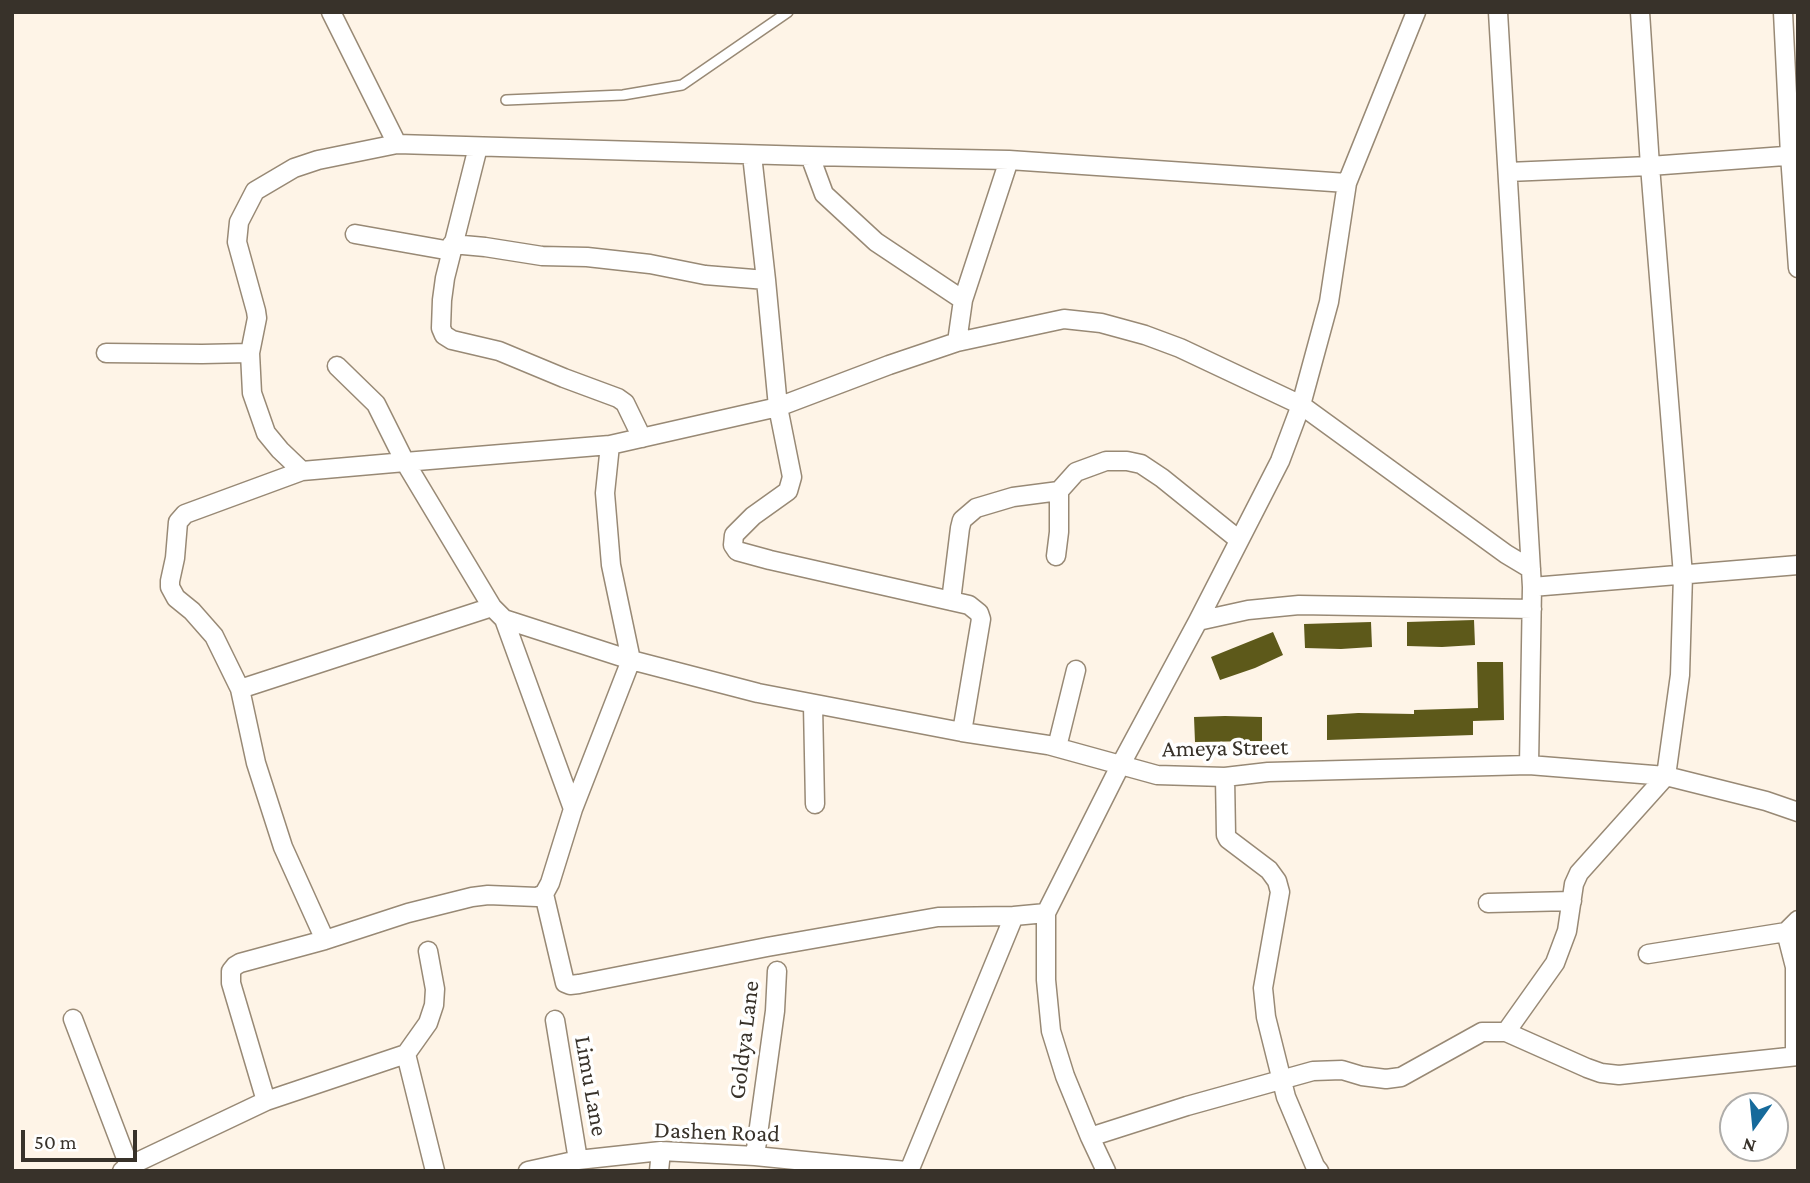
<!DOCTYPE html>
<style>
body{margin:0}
#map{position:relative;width:1810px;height:1183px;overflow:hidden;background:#fef4e7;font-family:"Crimson Pro",serif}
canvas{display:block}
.frame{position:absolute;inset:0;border:14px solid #38322a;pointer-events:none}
.north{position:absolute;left:1719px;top:1092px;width:70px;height:70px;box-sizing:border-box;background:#fff;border:2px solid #afadaa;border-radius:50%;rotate:195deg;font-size:19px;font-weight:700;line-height:28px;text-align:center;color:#38322a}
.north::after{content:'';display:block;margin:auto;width:24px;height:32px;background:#166a9b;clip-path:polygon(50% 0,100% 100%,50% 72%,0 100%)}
.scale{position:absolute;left:21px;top:1130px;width:116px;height:32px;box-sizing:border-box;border:4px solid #38322a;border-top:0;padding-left:9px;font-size:21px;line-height:24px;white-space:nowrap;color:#38322a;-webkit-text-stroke:5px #fff;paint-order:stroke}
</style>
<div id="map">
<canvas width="1810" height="1183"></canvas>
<div class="frame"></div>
<div class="north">N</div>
<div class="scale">50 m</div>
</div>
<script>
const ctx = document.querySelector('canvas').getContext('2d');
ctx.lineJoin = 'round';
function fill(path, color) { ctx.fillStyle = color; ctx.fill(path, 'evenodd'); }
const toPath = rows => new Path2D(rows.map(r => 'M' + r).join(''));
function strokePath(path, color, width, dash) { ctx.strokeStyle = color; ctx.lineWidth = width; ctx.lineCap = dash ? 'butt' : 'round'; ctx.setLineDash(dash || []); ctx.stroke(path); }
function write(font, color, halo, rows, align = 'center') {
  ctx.font = font + ' "Crimson Pro",serif'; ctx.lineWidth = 7; ctx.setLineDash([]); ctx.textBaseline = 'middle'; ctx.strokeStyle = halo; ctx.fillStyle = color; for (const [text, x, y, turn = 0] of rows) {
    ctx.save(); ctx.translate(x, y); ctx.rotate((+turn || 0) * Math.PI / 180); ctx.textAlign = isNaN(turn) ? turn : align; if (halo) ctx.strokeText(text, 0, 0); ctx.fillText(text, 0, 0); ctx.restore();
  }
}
const building = toPath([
 [1474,620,1475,645,1442,647,1407,646,1407,622],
 [1371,622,1372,647,1341,649,1305,648,1304,624],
 [1273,632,1283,655,1255,668,1220,680,1211,657],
 [1477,662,1503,662,1504,720,1473,721,1473,735,1327,740,1327,715,1358,713,1414,714,1414,710,1478,708],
 [1225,716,1262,717,1262,741,1195,742,1194,717]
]);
const service = toPath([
 [506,100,623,95,682,85,788,12]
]);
const minor = toPath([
 [331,12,397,144,810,156,1009,160,1347,183],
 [1498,12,1532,587,1529,765],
 [1783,12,1790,155,1798,268],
 [478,147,445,278,442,300,441,328,444,335,452,340,499,351,564,378,618,398,625,403,642,438],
 [752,155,766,280,778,407,792,477,788,491,753,516,734,535,733,545,737,551,770,560,969,605,979,613,981,619,962,732],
 [810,156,824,194,876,242,963,300],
 [1508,172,1650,166,1798,155],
 [355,234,451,251],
 [452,244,485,247,542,256,587,257,650,264,705,275,766,280],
 [957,342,963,300,1009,160],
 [106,353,202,354,250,353],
 [610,445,605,493,611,565,631,660,573,809,550,883,544,894,565,983,570,985,579,984,767,947,938,917,1014,916],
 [302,471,280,450,266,433,252,393,250,353,257,318,256,311,237,242,239,222,255,191,294,168,318,160,397,144],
 [1056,556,1059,532,1059,491],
 [1531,569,1506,554,1301,405,1180,348,1145,335,1101,323,1064,319,957,342,889,365,778,407,610,445,405,462,492,607,504,619,631,660,758,693,962,732,1048,745,1157,775,1225,777,1268,772,1529,765,1666,776,1766,801,1798,812],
 [1532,587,1798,565],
 [951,601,960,528,962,520,976,508,1013,497,1059,491,1076,472,1106,461,1127,461,1141,464,1162,478,1239,540],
 [504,619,573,809],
 [1198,621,1248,610,1299,605,1532,609],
 [240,689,492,607],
 [813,705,815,804],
 [1057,747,1076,670],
 [1225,777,1226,835,1228,839,1269,870,1277,881,1280,892,1263,988,1266,1017,1286,1097,1315,1166,1319,1171],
 [1488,903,1572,901],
 [325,940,283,847,256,763,240,689,214,636,192,611,176,598,170,587,170,581,175,558,178,522,185,514,302,471,405,462,376,404,337,366],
 [1648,954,1786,932],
 [73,1019,129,1166],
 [555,1020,578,1160],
 [1506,1032,1555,963,1567,931,1574,884,1579,873,1666,776,1680,675,1683,575,1650,166,1640,12],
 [406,1054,435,1171],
 [1795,1056,1795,967,1786,932,1798,920],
 [266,1101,231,983,231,971,235,966,240,963,325,940,408,913,472,897,488,895,537,897,544,894],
 [1090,1137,1187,1106,1313,1071,1342,1070,1362,1076,1386,1079,1401,1077,1482,1032,1506,1032,1587,1068,1601,1073,1619,1075,1798,1056],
 [755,1156,775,1011,777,971],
 [122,1171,129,1166,266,1101,406,1054,428,1023,434,1005,435,989,428,951],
 [528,1171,578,1160,661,1151,755,1156,906,1171],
 [659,1171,661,1151],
 [909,1171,1014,916,1046,913],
 [1106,1171,1090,1137,1065,1076,1051,1031,1046,980,1046,913,1120,766,1198,621,1280,461,1301,405,1329,302,1347,183,1416,12]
]);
const streetNames = [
 ["Ameya Street",1225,748,-1],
 ["Goldya Lane",744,1040,-83],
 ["Limu Lane",591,1086,80],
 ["Dashen Road",717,1132,2]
];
fill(building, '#5d591a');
strokePath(service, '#988975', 12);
strokePath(minor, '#988975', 21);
strokePath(service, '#fff', 9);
strokePath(minor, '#fff', 18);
write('24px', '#38322a', '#fff', streetNames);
</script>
